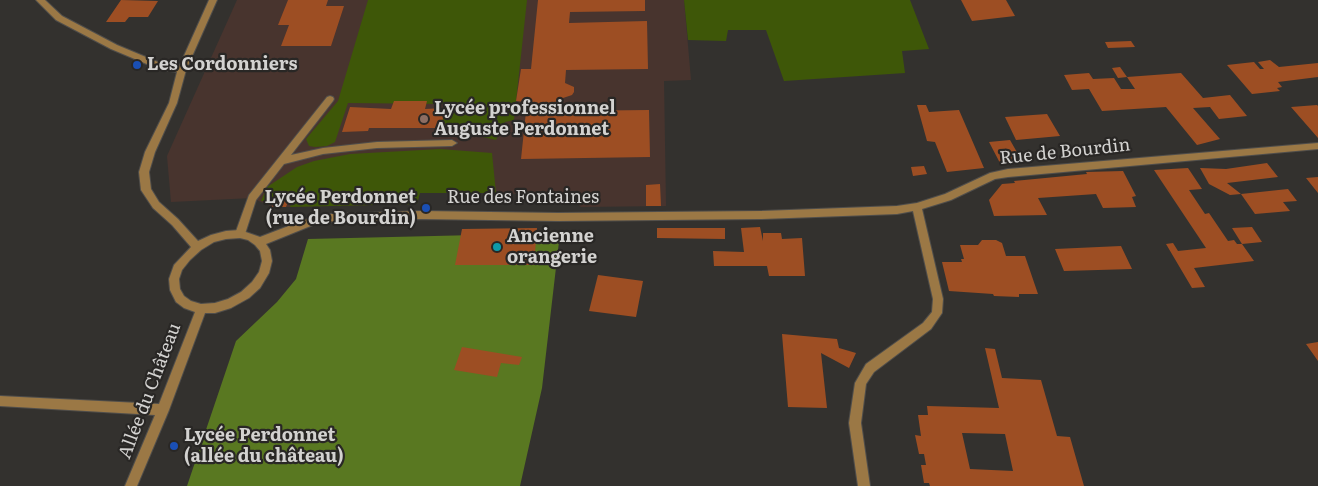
<!DOCTYPE html>
<meta charset="utf-8">
<style>
body{margin:0}
canvas{display:block;background:#33312e}
</style>
<canvas width="1318" height="486"></canvas>
<script>
const ctx = document.querySelector('canvas').getContext('2d');
ctx.lineJoin = 'round';
function fill(path, color) { ctx.fillStyle = color; ctx.fill(path, 'evenodd'); }
const toPath = rows => new Path2D(rows.map(r => 'M' + r).join(''));
function strokePath(path, color, width, dash) { ctx.strokeStyle = color; ctx.lineWidth = width; ctx.lineCap = dash ? 'butt' : 'round'; ctx.setLineDash(dash || []); ctx.stroke(path); }
function write(font, color, halo, rows, align = 'center') {
  ctx.font = font + ' Literata,serif'; ctx.lineWidth = 4.5; ctx.setLineDash([]); ctx.textBaseline = 'middle'; ctx.strokeStyle = halo; ctx.fillStyle = color; for (const [text, x, y, turn = 0] of rows) {
    ctx.save(); ctx.translate(x, y); ctx.rotate((+turn || 0) * Math.PI / 180); ctx.textAlign = isNaN(turn) ? turn : align; if (halo) ctx.strokeText(text, 0, 0); ctx.fillText(text, 0, 0); ctx.restore();
  }
}
const education = toPath([
 [237,0,684,0,691,80,664,81,666,206,581,207,568,196,496,193,420,193,417,204,290,207,272,207,252,198,171,202,167,156]
]);
const green = toPath([
 [368,0,527,0,514,120,505,122,496,140,441,128,444,104,348,103,335,142,327,146,315,147,309,146,306,139,338,101],
 [684,0,910,0,929,49,902,51,905,73,784,81,766,30,728,30,726,41,688,40],
 [440,149,492,153,496,193,420,193,417,204,290,207,295,192,276,192,270,202,261,201,267,187,297,167,314,161,350,154]
]);
const forest = toPath([
 [560,233,542,388,520,486,187,486,236,341,277,302,296,279,308,239]
]);
const building = toPath([
 [121,0,158,1,148,17,129,17,125,22,106,22],
 [288,0,328,0,326,6,344,6,331,46,281,46,289,25,278,25],
 [538,0,645,0,645,11,570,12,569,23,647,21,648,69,566,70,565,83,574,87,574,92,572,95,563,98,562,111,649,110,650,157,521,159,527,102,516,101,521,69,531,69],
 [961,0,1006,0,1015,16,972,21],
 [1131,41,1135,47,1108,48,1105,42],
 [1270,60,1279,67,1318,63,1318,77,1278,82,1282,87,1277,88,1280,91,1252,94,1227,65,1254,62,1260,69,1264,69,1258,62],
 [1120,67,1127,77,1181,73,1203,98,1230,95,1247,116,1219,119,1210,107,1193,108,1220,139,1197,145,1166,107,1102,111,1089,89,1072,90,1064,75,1089,73,1093,79,1114,78,1121,89,1135,89,1127,77,1118,78,1112,68],
 [394,101,427,101,425,109,445,108,441,128,369,128,368,131,342,132,350,107,391,109],
 [917,105,926,105,929,112,959,110,984,168,947,172,935,142,927,141],
 [1317,105,1318,106,1318,138,1291,107],
 [1047,114,1060,136,1016,140,1005,117],
 [1010,140,1022,161,1000,163,989,142],
 [1267,163,1278,177,1227,183,1241,194,1230,195,1209,184,1200,168,1226,169],
 [924,166,927,174,913,176,911,167],
 [1188,168,1202,189,1189,190,1205,214,1209,213,1228,241,1234,240,1237,244,1242,244,1254,261,1194,268,1205,287,1192,288,1166,244,1173,243,1178,251,1206,248,1154,170],
 [1123,171,1136,196,1132,197,1136,207,1103,208,1096,194,1038,198,1047,215,994,216,989,200,1002,184,1015,183,1014,181,1087,174,1086,172],
 [1318,177,1318,193,1306,178],
 [660,184,661,206,646,206,646,185],
 [1288,189,1297,201,1283,202,1290,211,1255,214,1241,194],
 [277,196,290,196,286,207,272,207],
 [760,227,763,241,763,233,781,233,782,239,802,238,805,276,769,276,767,266,714,266,713,251,744,252,741,228],
 [1252,227,1262,242,1242,244,1232,228],
 [537,228,534,265,455,265,462,229],
 [657,228,725,228,725,239,657,238],
 [982,240,996,240,1002,243,1006,256,1025,256,1038,294,1019,294,1019,297,994,296,993,294,949,291,942,262,962,262,961,259,964,259,960,245,978,245],
 [1121,246,1132,269,1064,271,1055,249],
 [598,275,643,281,636,317,589,311],
 [782,334,837,339,839,348,856,353,849,368,821,353,827,408,788,407],
 [1318,342,1318,361,1306,344],
 [462,347,522,357,519,365,501,363,497,377,454,370],
 [985,348,995,349,1002,378,1041,380,1057,436,1070,437,1084,486,930,486,929,483,924,483,921,465,926,465,924,454,919,454,915,435,921,436,918,415,928,415,927,406,999,408],
 [962,433,1005,434,1013,471,970,469]
]);
const service = toPath([
 [330,96,333,97,334,99,333,101,291,155,323,148,377,142,452,140,457,143,452,146,377,148,323,154,284,164,256,200,244,237,236,237,235,234,249,195,327,97,330,96]
]);
const minor = toPath([
 [36,0,45,0,62,16,117,45,165,65,179,67,209,0,217,0,186,70,177,103,155,152,149,172,151,189,159,202,178,219,198,241,211,235,226,231,240,230,260,237,312,217,331,214,421,211,558,213,762,211,897,206,917,203,945,194,990,173,1008,169,1318,143,1318,149,1008,177,995,179,951,200,922,209,943,299,942,313,931,329,874,372,866,384,861,423,870,486,858,486,849,423,855,383,866,364,923,323,932,312,933,299,913,211,897,214,762,219,558,221,421,219,331,222,313,225,266,244,270,250,272,261,269,273,260,288,249,298,231,308,215,313,205,313,169,410,137,486,125,486,155,415,0,406,0,396,159,404,195,312,184,308,176,302,170,290,169,279,174,265,191,247,172,225,153,208,141,190,139,172,145,152,169,103,177,72,161,70,111,49,56,20,36,0],
 [240,238,248,240,255,245,260,251,262,261,259,272,252,282,241,292,228,299,215,303,201,304,191,301,184,296,180,289,179,279,182,270,190,260,201,250,214,242,226,239,240,238]
]);
const markers = [
 [137,65,5,"#1a4fb4"],
 [424,119,5,"#8d6e63"],
 [426,208,5,"#1a4fb4"],
 [497,247,5,"#0f9aa8"],
 [174,446,5,"#1a4fb4"]
];
const poiNames = [
 ["Les Cordonniers",147,65],
 ["Lycée professionnel",434,109],
 ["Auguste Perdonnet",434,130],
 ["Lycée Perdonnet",416,198,"right"],
 ["(rue de Bourdin)",416,219,"right"],
 ["Ancienne",507,237],
 ["orangerie",507,258],
 ["Lycée Perdonnet",184,436],
 ["(allée du château)",184,457]
];
const streetNames = [
 ["Rue de Bourdin",1065,152,-6],
 ["Rue des Fontaines",523,198],
 ["Allée du Château",150,391,-69]
];
fill(education, '#48342e');
fill(green, '#3e5708');
fill(forest, '#597821');
fill(building, '#9d4e23');
strokePath(service, '#504e4b', 2);
strokePath(minor, '#504e4b', 2);
fill(service, '#9b7845');
fill(minor, '#9b7845');
for (const [x, y, r, color] of markers) { const dot = new Path2D(); dot.arc(x, y, r, 0, 2 * Math.PI); ctx.fillStyle = color; ctx.fill(dot); strokePath(dot, '#292725', 2); }
write('bold 18px', '#d3d2d0', '#292725', poiNames, 'left');
write('18px', '#d3d2d0', '#292725', streetNames);
</script>
